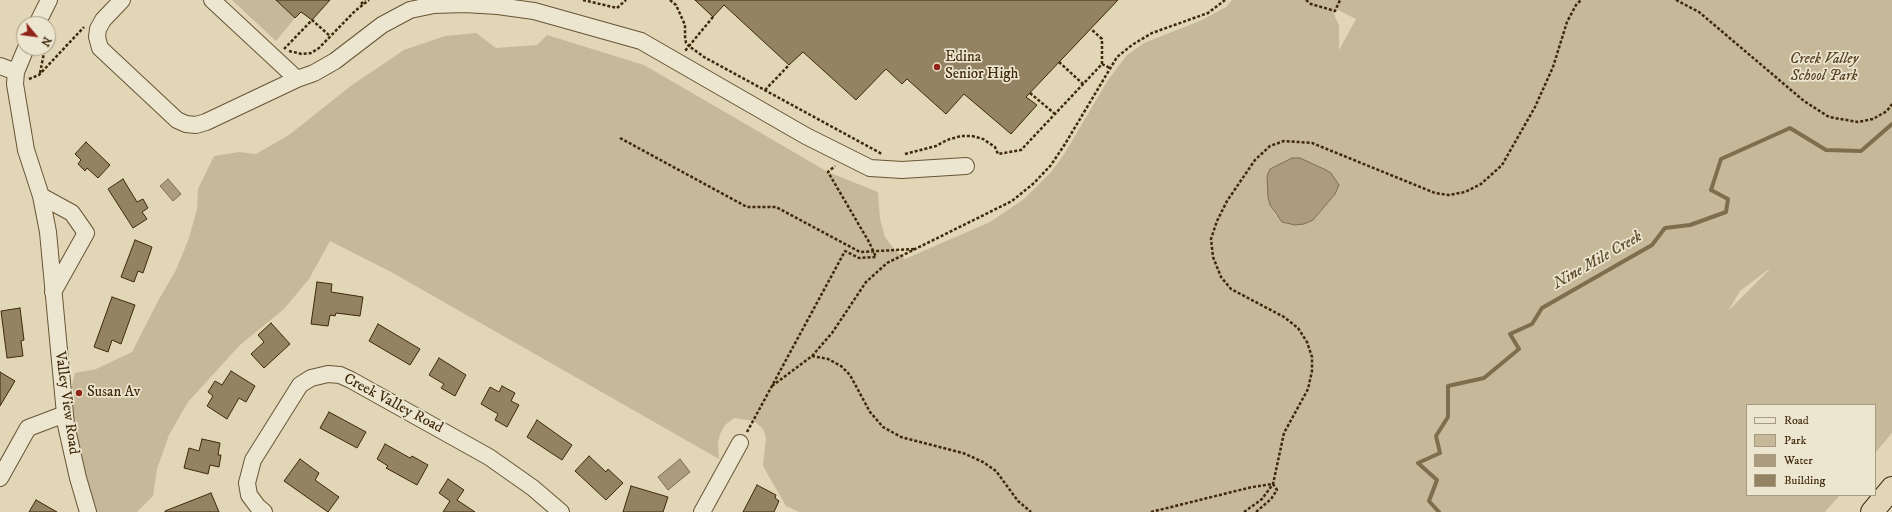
<!DOCTYPE html>
<style>
body{margin:0}
#map{position:relative;width:1892px;height:512px;overflow:hidden;background:#e1d7b6;font-family:"IM FELL DW Pica",serif}
canvas{display:block}
.legend{position:absolute;left:1746px;top:404px;width:130px;height:92px;box-sizing:border-box;background:#ece5d0;border:1px solid #a79a81;margin:0;padding:5px 7px;list-style:none;font-size:12px;color:#3f290a}
.legend li{display:flex;align-items:center;gap:8px;height:20px}
.legend b{width:20px;border:1px solid #a79a81}
.north{position:absolute;left:16px;top:16px;width:40px;height:40px;box-sizing:border-box;background:#ece5d0;border:1px solid #a79a81;border-radius:50%;rotate:119deg;font-size:11px;font-weight:700;line-height:16px;text-align:center;color:#3f290a}
.north::after{content:'';display:block;margin:auto;width:14px;height:18px;background:#8f2418;clip-path:polygon(50% 0,100% 100%,50% 72%,0 100%)}
</style>
<div id="map">
<canvas width="1892" height="512"></canvas>
<ul class="legend">
<li><b style="height:5px;background:#ece5d0"></b>Road</li>
<li><b style="height:11px;background:#c5b999"></b>Park</li>
<li><b style="height:11px;background:#aa9c7c"></b>Water</li>
<li><b style="height:11px;background:#938363"></b>Building</li>
</ul>
<div class="north">N</div>
</div>
<script>
const ctx = document.querySelector('canvas').getContext('2d');
ctx.lineJoin = 'round';
function fill(path, color) { ctx.fillStyle = color; ctx.fill(path, 'evenodd'); }
const toPath = rows => new Path2D(rows.map(r => 'M' + r).join(''));
function strokePath(path, color, width, dash) { ctx.strokeStyle = color; ctx.lineWidth = width; ctx.lineCap = dash ? 'butt' : 'round'; ctx.setLineDash(dash || []); ctx.stroke(path); }
function write(font, color, halo, rows, align = 'center') {
  ctx.font = font + ' "IM FELL DW Pica",serif'; ctx.lineWidth = 3.5; ctx.setLineDash([]); ctx.textBaseline = 'middle'; ctx.strokeStyle = halo; ctx.fillStyle = color; for (const [text, x, y, turn = 0] of rows) {
    ctx.save(); ctx.translate(x, y); ctx.rotate((+turn || 0) * Math.PI / 180); ctx.textAlign = isNaN(turn) ? turn : align; if (halo) ctx.strokeText(text, 0, 0); ctx.fillText(text, 0, 0); ctx.restore();
  }
}
const green = toPath([
 [232,0,276,0,295,18,276,41],
 [1232,0,1892,0,1892,433,1875,453,1875,405,1747,405,1747,495,1840,495,1825,512,799,512,786,506,763,466,766,438,763,429,754,421,734,418,725,425,720,434,718,442,719,459,393,273,330,241,309,279,284,309,240,345,188,402,169,435,157,469,153,496,137,512,91,512,65,414,75,373,96,369,132,352,158,301,176,270,189,238,197,209,198,189,214,156,239,152,256,154,289,135,352,85,404,50,445,36,476,33,496,48,537,45,547,35,644,65,828,172,878,192,880,219,885,237,894,249,905,259,990,222,1024,199,1051,172,1063,156,1108,80,1127,55,1144,43,1202,20,1226,7],
 [1336,9,1356,19,1339,50,1339,26,1334,14],
 [1292,158,1300,158,1319,166,1339,185,1335,194,1313,220,1276,216,1270,205,1268,197,1270,169],
 [1769,269,1769,270,1728,311,1740,291]
]);
const water = toPath([
 [1292,158,1300,158,1324,169,1331,173,1339,185,1335,194,1313,220,1304,224,1295,225,1282,222,1270,205,1268,197,1267,176,1270,169,1292,158],
 [168,179,181,194,173,201,160,186,168,179],
 [680,459,690,472,668,490,658,477,680,459]
]);
const stream = toPath([
 [1439,512,1429,501,1437,480,1418,463,1440,453,1436,436,1448,417,1448,386,1484,378,1519,349,1510,334,1532,324,1542,308,1652,245,1665,228,1690,225,1726,212,1728,199,1711,190,1721,159,1790,128,1826,150,1861,151,1892,124]
]);
const building = toPath([
 [276,0,330,0,312,20,301,12,295,18,276,0],
 [695,0,1118,0,1026,97,1037,105,1011,134,964,94,946,114,907,79,902,84,886,69,856,100,803,52,789,65,724,5,713,17,695,0],
 [86,142,110,165,98,178,87,168,85,171,78,164,81,160,75,154,86,142],
 [123,179,137,202,143,199,148,208,142,212,147,219,133,228,108,189,123,179],
 [135,240,152,247,143,273,138,271,134,282,121,277,135,240],
 [317,282,332,284,331,292,363,297,360,316,336,313,335,316,330,315,328,326,311,324,317,282],
 [112,297,135,305,121,344,112,340,108,352,94,347,112,297],
 [20,308,24,340,21,341,23,356,7,358,1,311,20,308],
 [271,323,290,344,264,368,251,354,264,342,258,335,271,323],
 [378,324,420,349,410,365,369,341,378,324],
 [439,358,466,375,455,396,441,388,444,384,429,375,439,358],
 [231,371,255,386,246,402,239,398,227,419,207,406,213,396,208,392,215,381,222,385,231,371],
 [0,372,15,381,0,406,0,372],
 [502,386,515,393,511,401,519,405,507,427,495,420,498,414,481,404,490,387,499,392,502,386],
 [329,412,366,432,357,448,320,428,329,412],
 [537,420,572,445,562,460,527,437,537,420],
 [202,439,220,443,218,455,221,455,219,467,210,465,208,474,184,468,189,448,199,451,202,439],
 [385,444,410,458,412,456,428,465,417,485,386,468,388,466,377,459,385,444],
 [589,456,606,472,608,469,623,483,606,500,575,471,589,456],
 [300,459,319,473,315,480,339,497,328,512,284,481,300,459],
 [448,479,464,490,457,500,475,512,443,512,450,501,439,493,448,479],
 [757,485,776,495,775,498,779,501,774,512,743,512,757,485],
 [631,486,668,497,663,512,623,512,631,486],
 [211,493,219,512,165,512,165,511,211,493],
 [36,500,57,512,29,512,36,500]
]);
const path = toPath([
 [583,0,617,8,626,0],
 [670,0,676,5,685,25,685,36,686,43,689,46,685,51],
 [1306,0,1311,4,1335,11,1340,0],
 [1676,0,1699,12,1804,101,1829,117,1858,122,1873,119,1887,111,1892,104],
 [361,4,365,0],
 [713,17,689,46,704,57,882,154],
 [284,49,312,20,330,36],
 [289,51,302,54,311,53,319,48,355,11,369,0],
 [1059,62,1083,84],
 [1102,64,1110,68],
 [40,73,45,48],
 [29,79,39,75,84,27],
 [765,90,789,65],
 [1030,93,1055,114],
 [620,138,747,207,776,207,860,252,914,249],
 [905,154,936,146,947,140,961,136,972,136,983,139,995,147,998,154,1021,150,1102,64,1102,39,1091,29],
 [812,356,828,359,841,366,850,375,870,412,883,427,901,437,963,453,983,462,996,471,1018,501,1031,512],
 [772,386,812,356,832,333,866,282,887,263,1012,201,1034,183,1051,165,1065,144,1117,57,1132,45,1152,33,1208,13,1225,0],
 [747,432,845,251,859,258,876,257,869,242,828,172,835,166],
 [1151,512,1252,487,1273,484,1277,490,1271,499,1256,512],
 [1244,512,1262,499,1273,484,1284,433,1308,389,1312,371,1312,357,1307,342,1298,328,1284,317,1231,289,1221,277,1213,257,1211,239,1217,221,1227,201,1255,160,1270,146,1284,141,1312,143,1435,193,1449,195,1465,192,1481,184,1502,165,1535,107,1553,67,1567,22,1576,5,1581,0]
]);
const minor = toPath([
 [122,0,103,20,98,29,97,37,100,48,177,120,186,124,196,125,206,122,297,79],
 [212,0,297,79,314,73,335,61,382,25,410,10,434,5,464,4,498,6,534,11,641,41,806,136,870,168,902,170,966,166],
 [37,24,49,0],
 [26,48,16,72,15,84,26,150,41,196,48,232,66,425,78,478,88,512],
 [0,66,16,72],
 [41,196,72,213,86,233,53,292],
 [0,478,28,428,65,414],
 [264,512,258,507,249,495,247,483,253,460,300,385,311,378,328,374,340,375,351,380,489,457,533,488,561,512],
 [702,512,740,443]
]);
const highway = toPath([
 [1872,512,1892,488]
]);
const markers = [
 [937,67,4,"#8f2418"],
 [79,393,4,"#8f2418"]
];
const poiNames = [
 ["Edina",945,58],
 ["Senior High",945,75],
 ["Susan Av",87,393]
];
const parkNames = [
 ["Creek Valley",1824,60],
 ["School Park",1824,77]
];
const streetNames = [
 ["Valley View Road",66,403,82],
 ["Creek Valley Road",393,404,28]
];
const waterNames = [
 ["Nine Mile Creek",1598,261,-30]
];
fill(green, '#c5b999');
fill(water, '#aa9c7c');
strokePath(water, '#7f6e4e', 1);
strokePath(stream, '#7f6e4e', 4);
fill(building, '#938363');
strokePath(building, '#3f290a', 1);
strokePath(minor, '#685435', 18);
strokePath(highway, '#3f290a', 24);
strokePath(path, '#3f290a', 2.5, [3, 2]);
strokePath(minor, '#ece5d0', 16);
strokePath(highway, '#e1d7b6', 22);
for (const [x, y, r, color] of markers) { const dot = new Path2D(); dot.arc(x, y, r, 0, 2 * Math.PI); ctx.fillStyle = color; ctx.fill(dot); strokePath(dot, '#ece5d0', 1.5); }
write('15px', '#3f290a', '#ece5d0', poiNames, 'left');
write('italic 15px', '#5a4627', '#ece5d0', parkNames);
write('15px', '#3f290a', '#ece5d0', streetNames);
write('italic 16px', '#5f4c2c', '#ece5d0', waterNames);
</script>
